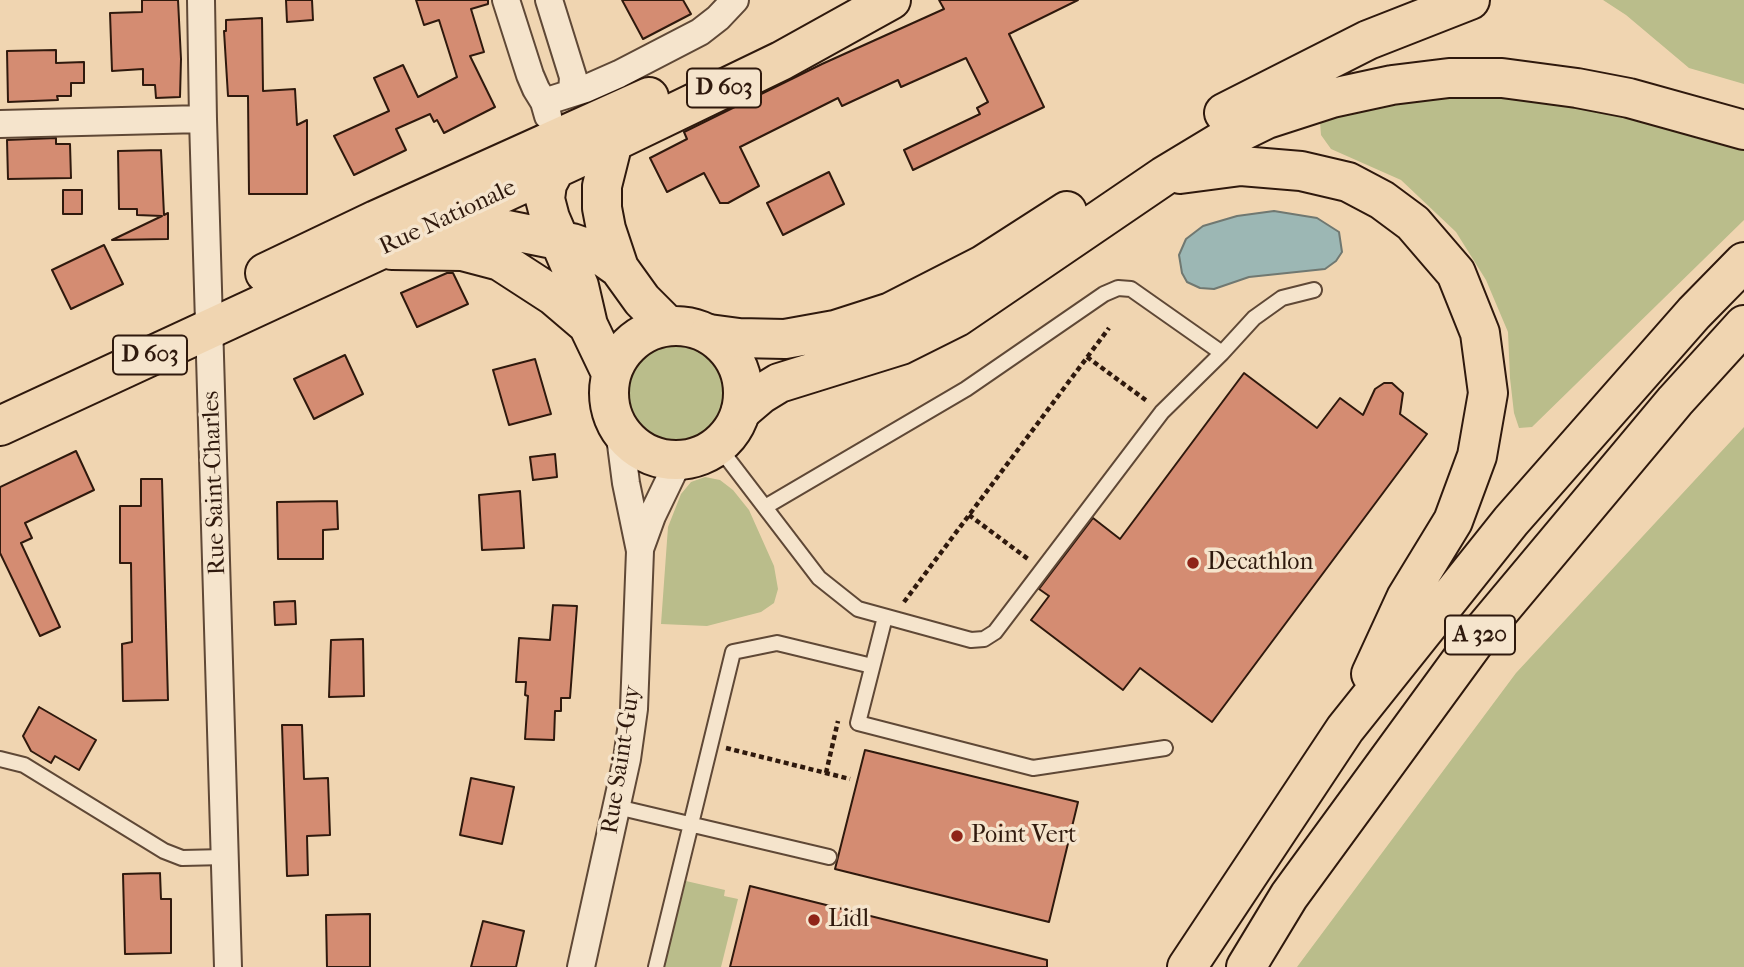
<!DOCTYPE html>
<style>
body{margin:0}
canvas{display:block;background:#f0d5b1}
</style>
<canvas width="1744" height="967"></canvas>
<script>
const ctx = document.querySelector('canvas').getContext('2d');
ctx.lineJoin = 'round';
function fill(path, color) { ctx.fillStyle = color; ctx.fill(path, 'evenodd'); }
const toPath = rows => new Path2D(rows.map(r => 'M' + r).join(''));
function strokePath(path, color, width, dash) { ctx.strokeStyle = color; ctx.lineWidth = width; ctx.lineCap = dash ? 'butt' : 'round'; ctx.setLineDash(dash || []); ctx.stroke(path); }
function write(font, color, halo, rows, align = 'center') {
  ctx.font = font + ' "IM FELL French Canon",serif'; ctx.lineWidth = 7; ctx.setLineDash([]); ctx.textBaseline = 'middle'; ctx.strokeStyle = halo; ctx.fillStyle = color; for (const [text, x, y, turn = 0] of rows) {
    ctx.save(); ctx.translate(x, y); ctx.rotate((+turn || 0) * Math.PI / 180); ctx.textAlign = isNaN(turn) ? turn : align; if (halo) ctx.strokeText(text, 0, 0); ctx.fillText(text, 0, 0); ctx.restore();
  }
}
const green = toPath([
 [1603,0,1744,0,1744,84,1689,68,1626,15],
 [1480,94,1617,109,1744,144,1744,220,1532,427,1519,428,1514,413,1510,378,1508,332,1486,280,1456,232,1401,180,1331,149,1321,135,1320,122,1334,115,1407,98],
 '624 389a51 51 0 1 1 102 0a51 51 0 1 1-102 0Z',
 [1744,427,1744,967,1297,967,1516,673],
 [705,477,720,480,733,490,749,510,774,566,778,589,774,603,761,612,707,626,661,624,668,527,681,494,691,482],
 [686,881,725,890,724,896,738,899,721,967,664,967]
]);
const water = toPath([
 [1274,211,1317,218,1339,232,1342,252,1336,261,1325,269,1249,277,1214,289,1200,288,1187,282,1182,273,1179,255,1186,239,1203,226,1237,216,1274,211]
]);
const building = toPath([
 [142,0,178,0,181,59,180,97,156,98,155,85,143,85,143,69,112,71,110,13,142,12,142,0],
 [286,0,312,0,313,20,287,22,286,0],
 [416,0,488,0,488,4,471,9,484,52,470,56,495,107,444,133,437,120,434,122,430,114,396,129,406,150,354,175,334,136,389,111,374,78,403,65,418,97,457,77,439,20,424,25,416,0],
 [622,0,683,0,691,14,643,39,622,0],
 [939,0,1078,0,1009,34,1044,107,913,170,904,150,980,114,977,108,988,102,966,58,901,87,898,80,842,106,838,98,740,147,759,186,728,203,720,203,704,173,667,192,650,158,687,139,684,132,822,64,944,9,939,0],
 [262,18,263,91,295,89,297,125,307,120,307,194,249,194,248,96,228,96,224,31,226,31,226,20,262,18],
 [56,50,56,63,84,62,84,83,71,83,71,96,57,96,58,100,8,102,7,51,56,50],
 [56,138,56,144,70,144,71,178,8,179,7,140,56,138],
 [161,150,164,215,168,213,168,239,112,240,162,216,137,215,137,209,119,209,118,151,161,150],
 [829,172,844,204,783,235,767,203,829,172],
 [63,190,82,190,82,214,63,214,63,190],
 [104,245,123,284,71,309,52,270,104,245],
 [447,273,453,273,468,304,417,327,401,293,447,273],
 [345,355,363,394,314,419,294,379,345,355],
 [535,359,551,414,509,425,493,370,535,359],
 [1244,373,1317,428,1340,398,1363,415,1375,389,1384,383,1392,383,1403,393,1400,414,1427,434,1212,722,1140,668,1123,690,1031,620,1049,596,1039,589,1093,518,1120,539,1244,373],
 [76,451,94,490,25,523,32,538,21,543,60,627,40,636,0,553,0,487,76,451],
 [555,454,557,477,533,480,530,457,555,454],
 [141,479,162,479,168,700,123,701,122,644,132,642,131,563,120,563,120,506,141,506,141,479],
 [520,491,524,548,482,550,479,495,520,491],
 [337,501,338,529,323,530,323,559,278,559,277,502,337,501],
 [295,601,296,624,275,625,274,602,295,601],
 [553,605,577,606,570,698,561,698,561,711,555,711,554,740,525,739,528,696,525,695,526,682,516,682,519,638,550,640,553,605],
 [363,639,364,696,329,697,331,640,363,639],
 [39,707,96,740,79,770,55,756,51,763,31,751,23,736,39,707],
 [282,725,302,725,304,779,328,778,330,835,307,836,308,875,287,876,282,725],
 [865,750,1078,802,1049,922,835,869,865,750],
 [471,778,514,787,502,844,460,835,471,778],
 [160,873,161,899,171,899,171,953,125,954,123,874,160,873],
 [750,886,1047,960,1047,967,730,967,750,886],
 [370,914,370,967,327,967,326,915,370,914],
 [483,921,524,931,516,967,471,967,483,921]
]);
const path = toPath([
 [1087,357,1147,401],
 [969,515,1028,559],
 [904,602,1109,328],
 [726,748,850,779],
 [826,773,838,721]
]);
const service = toPath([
 [718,446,819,578,858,609,971,640,984,639,995,632,1162,412,1222,353],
 [765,507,966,389,1104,294,1118,288,1131,289,1222,353,1254,318,1282,298,1314,290],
 [885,617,858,723,1033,768,1165,748],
 [0,759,24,765,164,851,182,858,225,857],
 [617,807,829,857],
 [656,967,733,652,777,643,872,666]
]);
const minor = toPath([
 [201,0,203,119,228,967],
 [506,0,530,75,536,89,544,102,548,116],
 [549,0,573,77,572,93],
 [544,102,585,89,619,74,700,32,718,18,735,0],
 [0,124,203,119],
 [640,549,652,516,679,460],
 [581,967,627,759,634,709,640,551,626,483,619,429]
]);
const primary = toPath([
 [613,142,602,186,602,208,606,229,619,268,642,300,667,325],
 [563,154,547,184,545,199,550,218,579,286,588,325,611,373],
 [441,221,488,226,572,243,595,251,619,268],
 [392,250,462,251,500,261,554,296,588,325],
 [265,273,376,220,649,97],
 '609 393a67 67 0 1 1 134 0a67 67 0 1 1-134 0Z',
 [0,426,613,142,781,61,891,0]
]);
const motorway = toPath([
 [1224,113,1368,40,1470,0],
 [1180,174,1241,166,1301,171,1348,182,1382,200,1413,223,1456,273,1480,333,1488,393,1477,456,1453,521,1406,598,1371,674],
 [709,334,739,338,785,339,835,330,891,312,983,265,1067,211],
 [741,411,761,394,779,383,901,345,957,317,1164,176,1222,141,1267,119,1332,98,1392,85,1449,78,1502,78,1577,88,1629,98,1744,130],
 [1187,967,1345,729,1511,521,1694,313,1744,262],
 [1246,967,1289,896,1481,633,1675,401,1744,325]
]);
const markers = [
 [1193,563,7,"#8f2418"],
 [957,836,7,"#8f2418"],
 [814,920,7,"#8f2418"]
];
const shields = [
 [724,88,74],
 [150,355,74],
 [1480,635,70]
];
const shieldNames = [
 ["D 603",724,88],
 ["D 603",150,355],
 ["A 320",1480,635]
];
const streetNames = [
 ["Rue Nationale",448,218,-25],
 ["Rue Saint-Charles",215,483,-92],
 ["Rue Saint-Guy",622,760,-81]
];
const poiNames = [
 ["Decathlon",1207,563],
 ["Point Vert",971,836],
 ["Lidl",828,920]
];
fill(green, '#babd8b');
fill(water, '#9cb7b4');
strokePath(water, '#707871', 2);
fill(building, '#d48c72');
strokePath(building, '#2f190d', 2);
strokePath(service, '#5f4836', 18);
strokePath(minor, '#5f4836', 30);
strokePath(primary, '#2f190d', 42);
strokePath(motorway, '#2f190d', 42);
strokePath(path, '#2f190d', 4.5, [5, 3.5]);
strokePath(service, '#f5e4cc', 14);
strokePath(minor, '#f5e4cc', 26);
strokePath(primary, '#f0d5b1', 38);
strokePath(motorway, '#f0d5b1', 38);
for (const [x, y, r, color] of markers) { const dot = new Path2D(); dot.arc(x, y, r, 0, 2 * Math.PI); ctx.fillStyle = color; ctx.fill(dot); strokePath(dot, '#f5e4cc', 2.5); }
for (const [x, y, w] of shields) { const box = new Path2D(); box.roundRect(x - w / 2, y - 19.5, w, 39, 5); ctx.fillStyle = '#f5e4cc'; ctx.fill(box); strokePath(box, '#2f190d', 2); }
write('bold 23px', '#2f190d', null, shieldNames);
write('24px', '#2f190d', '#f5e4cc', streetNames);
write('24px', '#2f190d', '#f5e4cc', poiNames, 'left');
</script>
